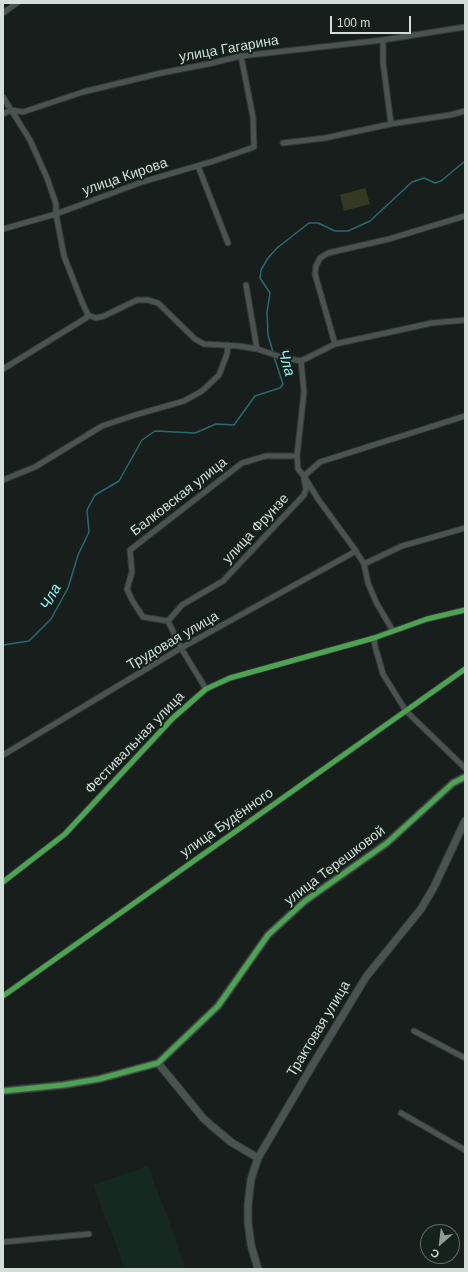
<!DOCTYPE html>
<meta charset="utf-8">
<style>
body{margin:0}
#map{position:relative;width:468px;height:1272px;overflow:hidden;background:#181e1b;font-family:Helvetica,sans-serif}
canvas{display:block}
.frame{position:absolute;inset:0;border:4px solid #d4ded9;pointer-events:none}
.north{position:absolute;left:420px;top:1224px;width:40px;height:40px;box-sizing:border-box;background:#14221b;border:1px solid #616d67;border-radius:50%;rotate:208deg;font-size:11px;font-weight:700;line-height:16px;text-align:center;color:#d4ded9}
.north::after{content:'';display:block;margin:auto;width:14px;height:18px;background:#929b96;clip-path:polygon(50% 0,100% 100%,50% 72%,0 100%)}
.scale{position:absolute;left:330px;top:16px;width:81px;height:18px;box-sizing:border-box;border:2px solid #d4ded9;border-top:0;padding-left:5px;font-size:12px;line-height:14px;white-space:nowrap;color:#d4ded9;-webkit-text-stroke:3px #14221b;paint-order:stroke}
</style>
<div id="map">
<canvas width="468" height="1272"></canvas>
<div class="frame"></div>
<div class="north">С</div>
<div class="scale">100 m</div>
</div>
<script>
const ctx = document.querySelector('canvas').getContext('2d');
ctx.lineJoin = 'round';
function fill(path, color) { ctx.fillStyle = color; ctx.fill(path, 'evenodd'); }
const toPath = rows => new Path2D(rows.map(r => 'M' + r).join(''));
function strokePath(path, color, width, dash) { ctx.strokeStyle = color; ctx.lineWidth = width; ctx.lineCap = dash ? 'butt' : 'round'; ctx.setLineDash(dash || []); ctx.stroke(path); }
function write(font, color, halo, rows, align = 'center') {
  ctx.font = font + ' Helvetica,sans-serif'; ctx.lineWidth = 4; ctx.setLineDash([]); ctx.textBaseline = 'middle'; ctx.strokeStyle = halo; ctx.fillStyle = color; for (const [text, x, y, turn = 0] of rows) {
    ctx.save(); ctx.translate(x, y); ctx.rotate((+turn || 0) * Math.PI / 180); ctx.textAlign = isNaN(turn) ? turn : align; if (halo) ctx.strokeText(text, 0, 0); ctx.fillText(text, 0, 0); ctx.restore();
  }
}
const built = toPath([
 [148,1166,168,1218,185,1269,125,1269,93,1185]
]);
const green = toPath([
 [365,188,370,204,344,211,340,195]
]);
const stream = toPath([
 [273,352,268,335,267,312,270,293,260,278,261,270,268,258,277,248,309,223,318,223,335,231,348,231,370,221,412,182,424,178,435,183,441,181,465,161],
 [3,645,29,641,51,619,68,588,78,555,89,532,87,510,95,495,119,481,142,440,155,431,195,433,216,424,234,425,255,396,280,388,283,384,274,357]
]);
const street = toPath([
 [3,13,17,3],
 [383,40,383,62,391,124],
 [3,97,30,140,47,178,56,204,56,214,64,256,82,302,88,315,96,318,104,316,137,300,148,300,158,303,195,339,204,344,239,346,257,349,281,357,301,361],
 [3,114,11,110,23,112,83,92,161,73,208,64,241,56,383,40,465,27],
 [283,143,325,138,391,124,450,115,465,111],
 [198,166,228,243],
 [3,229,56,214,142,182,214,161,254,147,253,117,241,56],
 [246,285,257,349],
 [335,344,315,274,316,266,320,258,328,253,389,239,465,216],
 [301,361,304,392,297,456,298,469,304,476,318,499,356,551,364,564,368,583,376,602,393,631],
 [301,361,335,344,432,323,465,320],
 [3,369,86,318,88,315],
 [304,476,320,462,465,416],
 [3,480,35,467,102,426,135,415,184,401,202,391,219,375,227,354,228,345],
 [364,564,402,546,465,528],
 [168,621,182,605,223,581,304,495,306,489,304,479],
 [374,638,375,646,383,674,406,711,465,768],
 [206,689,181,648,168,621,143,617,132,600,127,589,132,572,130,550,242,463,266,456,297,456],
 [3,755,181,648,356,551],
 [3,882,65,834,173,718,206,689,230,678,374,638,427,619,465,610],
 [3,996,465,669],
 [414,1031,465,1058],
 [401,1113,465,1150],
 [3,1242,89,1234]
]);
const secondary = toPath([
 [158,1063,203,1118,213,1127,231,1142,258,1158],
 [3,1091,63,1085,99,1079,158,1063,218,1006,268,935,305,901,387,843,453,783,465,777],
 [258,1269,251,1245,248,1222,248,1205,251,1179,258,1158,312,1066,366,977,421,909,434,887,465,821]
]);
const cycleway = toPath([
 [3,882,65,834,173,718,206,689,230,678,374,638,427,619,465,610],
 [3,996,465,669],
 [3,1091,63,1085,99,1079,158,1063,218,1006,268,935,305,901,387,843,453,783,465,777]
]);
const streetNames = [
 ["улица Гагарина",229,49,-10],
 ["улица Кирова",125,177,-19],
 ["Балковская улица",179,497,-38],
 ["улица Фрунзе",256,529,-47],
 ["Трудовая улица",173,641,-30],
 ["Фестивальная улица",135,743,-46],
 ["улица Будённого",227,823,-35],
 ["улица Терешковой",335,866,-37],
 ["Трактовая улица",319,1029,-59]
];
const waterNames = [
 ["Чла",286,363,74],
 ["Чла",51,597,-61]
];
fill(built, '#152920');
fill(green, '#333a21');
strokePath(stream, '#276b72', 1.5);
strokePath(street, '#333836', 7);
strokePath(secondary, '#333836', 9);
strokePath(street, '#4a5351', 5);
strokePath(secondary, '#495352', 7);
strokePath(cycleway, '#4ca352', 5);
write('14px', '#d4ded9', '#14221b', streetNames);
write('italic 15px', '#9cf0fa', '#14221b', waterNames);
</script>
